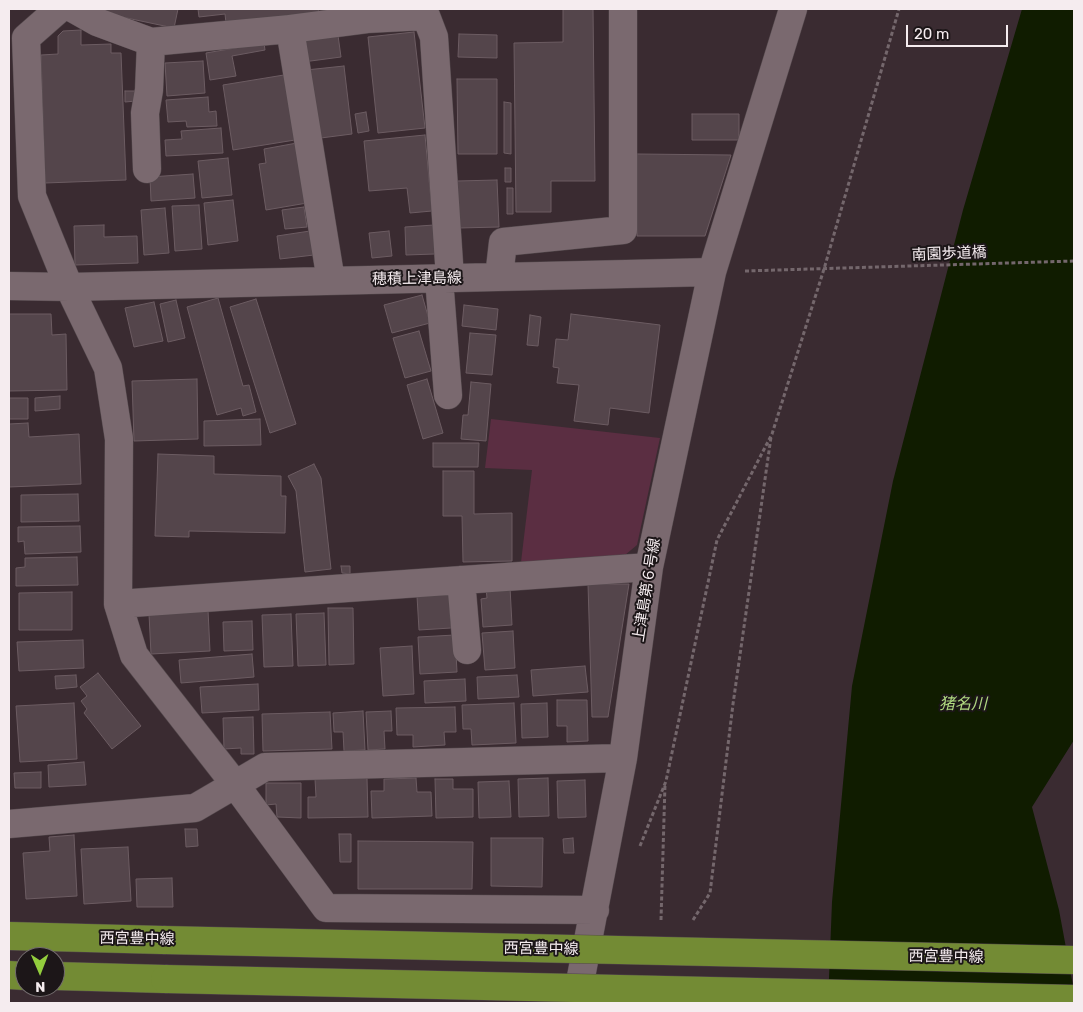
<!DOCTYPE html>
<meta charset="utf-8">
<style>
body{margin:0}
#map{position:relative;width:1083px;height:1012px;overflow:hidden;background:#3a2b31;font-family:Rubik,sans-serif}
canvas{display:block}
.frame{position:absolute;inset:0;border:10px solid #f5ecef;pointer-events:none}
.north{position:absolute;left:15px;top:947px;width:50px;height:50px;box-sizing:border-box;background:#1c1618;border:1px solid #736c6e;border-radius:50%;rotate:179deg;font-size:14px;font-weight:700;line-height:20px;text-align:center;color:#f5ecef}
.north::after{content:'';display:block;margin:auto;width:18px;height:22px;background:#93cd3d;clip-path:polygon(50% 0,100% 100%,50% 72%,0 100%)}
.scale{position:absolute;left:906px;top:25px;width:102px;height:22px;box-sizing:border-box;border:2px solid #f5ecef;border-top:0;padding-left:6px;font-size:15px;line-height:18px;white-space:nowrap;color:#f5ecef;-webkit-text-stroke:4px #1c1618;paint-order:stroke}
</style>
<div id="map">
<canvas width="1083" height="1012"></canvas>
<div class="frame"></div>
<div class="north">N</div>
<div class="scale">20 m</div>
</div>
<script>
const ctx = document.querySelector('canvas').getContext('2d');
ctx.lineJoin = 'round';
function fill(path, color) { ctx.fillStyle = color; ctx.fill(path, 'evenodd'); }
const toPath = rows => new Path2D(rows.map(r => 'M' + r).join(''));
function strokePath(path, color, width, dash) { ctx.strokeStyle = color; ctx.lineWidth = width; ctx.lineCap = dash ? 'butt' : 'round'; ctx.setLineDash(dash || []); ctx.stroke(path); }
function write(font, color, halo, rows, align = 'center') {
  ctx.font = font + ' Rubik,"Noto Sans JP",sans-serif'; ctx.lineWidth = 4; ctx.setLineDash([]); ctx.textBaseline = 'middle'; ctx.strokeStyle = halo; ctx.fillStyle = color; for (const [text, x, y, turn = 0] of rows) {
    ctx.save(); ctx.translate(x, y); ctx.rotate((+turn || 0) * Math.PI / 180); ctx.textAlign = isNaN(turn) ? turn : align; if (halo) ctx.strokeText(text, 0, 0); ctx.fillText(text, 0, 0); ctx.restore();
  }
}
const green = toPath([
 [491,419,660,438,637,545,625,555,521,562,532,470,485,468]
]);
const water = toPath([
 [1022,9,1074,9,1074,740,1032,807,1059,910,1074,991,828,1003,832,902,852,686,893,481,963,210]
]);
const building = toPath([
 [104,9,178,9,174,28,103,13,104,9],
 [198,9,318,9,319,13,226,23,225,14,199,17,198,9],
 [563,9,593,9,595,181,551,181,551,212,516,212,514,43,563,42,563,9],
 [337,28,341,57,303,62,299,33,337,28],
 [81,30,81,45,111,44,111,53,121,53,126,180,45,183,41,55,58,54,58,36,63,31,81,30],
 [414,32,425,128,378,133,368,37,414,32],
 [459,34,497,35,497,58,458,57,459,34],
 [264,43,265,50,232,56,236,76,210,80,206,53,264,43],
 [203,61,205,93,167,96,165,63,203,61],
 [344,66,352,134,313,139,306,70,344,66],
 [284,75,295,140,233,150,223,85,284,75],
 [457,79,497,79,497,154,458,154,457,79],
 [125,91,135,91,136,101,125,102,125,91],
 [208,97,209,112,216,111,217,126,187,127,186,121,168,122,166,100,208,97],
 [504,102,511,103,511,154,504,153,504,102],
 [366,112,369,131,358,133,355,114,366,112],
 [692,114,739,114,739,140,692,140,692,114],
 [221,128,223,153,166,156,165,140,182,139,181,131,221,128],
 [425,135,432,211,410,213,407,188,369,191,364,141,425,135],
 [297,143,307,203,266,210,259,164,266,163,264,149,297,143],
 [637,154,731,155,705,236,637,236,637,154],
 [228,158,232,195,202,198,198,161,228,158],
 [505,168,511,168,511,182,505,182,505,168],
 [193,174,195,198,151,201,150,177,193,174],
 [497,180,499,227,459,228,457,181,497,180],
 [507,188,513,188,513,214,507,214,507,188],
 [233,200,238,241,208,245,204,203,233,200],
 [199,205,202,249,175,251,172,206,199,205],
 [304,207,307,227,285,229,282,210,304,207],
 [165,208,169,253,144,255,141,210,165,208],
 [104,225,104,237,137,236,138,263,75,265,74,226,104,225],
 [434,225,435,254,406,255,405,227,434,225],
 [310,231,314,255,280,259,277,236,310,231],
 [389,231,392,256,372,258,369,233,389,231],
 [422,295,430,323,392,333,384,305,422,295],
 [218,298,243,386,249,385,256,412,243,416,241,408,217,415,187,307,218,298],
 [256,299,296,424,270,433,230,307,256,299],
 [176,300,185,338,168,342,160,304,176,300],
 [154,302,163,341,134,347,125,308,154,302],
 [464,305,498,309,496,330,462,326,464,305],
 [9,314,51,314,52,335,66,334,67,390,9,391,9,314],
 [571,314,660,325,649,413,610,408,608,425,574,421,579,385,557,383,559,368,553,367,556,339,568,340,571,314],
 [530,315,541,317,538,346,527,345,530,315],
 [419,331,431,371,405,378,393,338,419,331],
 [470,333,496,335,492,375,466,373,470,333],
 [197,379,198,439,134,441,132,381,197,379],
 [427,379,443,433,423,439,407,385,427,379],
 [471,382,491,384,486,441,461,439,463,415,468,415,471,382],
 [60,396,60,409,35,411,35,398,60,396],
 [9,398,28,398,28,419,9,419,9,398],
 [260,419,261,445,204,446,204,421,260,419],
 [28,423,29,437,79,434,81,484,9,487,9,424,28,423],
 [433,443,479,443,478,467,433,467,433,443],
 [158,454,214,456,214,474,281,476,281,496,286,496,285,533,189,531,189,537,155,536,158,454],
 [314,464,321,478,331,569,305,572,296,491,288,476,314,464],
 [443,471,474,471,474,514,512,513,512,561,463,562,462,516,443,516,443,471],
 [78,494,79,521,21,522,21,495,78,494],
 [80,526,81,552,25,554,24,541,18,542,18,527,80,526],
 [77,557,78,585,16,586,16,568,25,567,25,558,77,557],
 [341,566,350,566,350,574,342,573,341,566],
 [588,584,629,584,608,717,592,717,588,584],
 [510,587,512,625,483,627,481,599,487,598,486,588,510,587],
 [72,592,72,630,19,630,19,593,72,592],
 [449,595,451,628,419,630,417,596,449,595],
 [328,608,353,608,354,664,329,665,328,608],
 [208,610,210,651,151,654,149,614,208,610],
 [324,613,326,665,298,666,296,614,324,613],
 [291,614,293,666,264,667,262,615,291,614],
 [252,621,253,650,224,651,223,622,252,621],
 [513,631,515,668,485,670,482,633,513,631],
 [455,635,457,672,420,674,418,637,455,635],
 [83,640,84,668,19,671,17,642,83,640],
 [412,646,414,694,383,696,380,648,412,646],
 [252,654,254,677,181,683,179,660,252,654],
 [585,666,588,692,533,696,531,670,585,666],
 [98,673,141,726,112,749,84,713,87,709,81,701,87,696,80,687,98,673],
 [76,675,77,687,56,689,55,676,76,675],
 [517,675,519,697,478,699,477,677,517,675],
 [465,679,466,701,425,703,424,681,465,679],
 [258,684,259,710,202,713,200,687,258,684],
 [557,700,587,700,588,741,567,742,567,726,557,726,557,700],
 [74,703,77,759,20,762,16,706,74,703],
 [514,703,516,743,472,745,471,729,463,729,462,705,514,703],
 [547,703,548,737,522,738,521,704,547,703],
 [455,707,456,732,444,732,445,745,413,747,413,735,397,735,396,708,455,707],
 [363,711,365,750,344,751,343,732,334,732,333,713,363,711],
 [391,711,392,731,384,731,385,749,368,750,366,712,391,711],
 [330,712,332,749,263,751,262,714,330,712],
 [253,717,254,754,241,754,241,748,224,749,223,718,253,717],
 [84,762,86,785,49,787,48,765,84,762],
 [41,772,41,788,15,788,14,773,41,772],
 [367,778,368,817,308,818,308,797,316,797,315,779,367,778],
 [416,778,417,792,431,792,432,816,372,818,371,791,384,791,384,779,416,778],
 [548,778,549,816,519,817,518,779,548,778],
 [435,779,453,779,453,789,473,789,473,817,436,818,435,779],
 [585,780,586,817,558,818,557,781,585,780],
 [509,781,511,817,479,818,478,782,509,781],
 [266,783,301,783,301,818,277,817,276,804,266,805,266,783],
 [185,829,197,829,198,846,186,847,185,829],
 [339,834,351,834,351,862,340,862,339,834],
 [74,835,77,896,26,899,23,853,50,851,49,837,74,835],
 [491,838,543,838,542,887,491,886,491,838],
 [573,838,574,853,564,853,563,839,573,838],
 [358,841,473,842,472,889,358,889,358,841],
 [128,847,131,901,84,904,81,849,128,847],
 [172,878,173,907,137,907,136,879,172,878]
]);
const path = toPath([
 [745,271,1074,261],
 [640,846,666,781,717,540,772,434,824,269,899,9],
 [661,920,665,784],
 [693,920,710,893,733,704,771,437]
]);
const minor = toPath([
 [59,9,26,38,32,196,69,287,108,368,119,439,118,604,134,655,234,783,326,908,595,910],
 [74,9,97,22,151,42,290,29,331,281],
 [290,29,367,19,426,16,434,37,450,278],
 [147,169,145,113,149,90,151,42],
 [499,277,503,242,623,230,623,9],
 [439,278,448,395],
 [9,286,69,287,712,272],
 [461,580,467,650],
 [118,604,649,567],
 [9,824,195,808,265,767,623,758],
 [576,1003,623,758,649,567,712,272,793,9]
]);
const major = toPath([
 [9,936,163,940],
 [9,975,25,976],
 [55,976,165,979]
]);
const majorBridge = toPath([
 [163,940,1074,960],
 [165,979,1074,999]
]);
const streetNames = [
 ["南園歩道橋",949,254,-2],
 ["穂積上津島線",417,279,-1],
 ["上津島第６号線",647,590,-81],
 ["西宮豊中線",137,939,1],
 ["西宮豊中線",541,949,1],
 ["西宮豊中線",946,957,1]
];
const waterNames = [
 ["猪名川",963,704]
];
fill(green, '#5b2e42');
fill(water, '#101c00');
fill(building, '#54454b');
strokePath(building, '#6c5c62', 1);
strokePath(minor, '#53484c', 29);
strokePath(major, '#53484c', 29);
strokePath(path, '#74676c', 3, [4, 2.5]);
strokePath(minor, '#7a696f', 28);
strokePath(major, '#738b34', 28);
strokePath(majorBridge, '#53484c', 29, []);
strokePath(majorBridge, '#738b34', 28);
write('15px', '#f5ecef', '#1c1618', streetNames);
write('italic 16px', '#b0d981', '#1c1618', waterNames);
</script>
